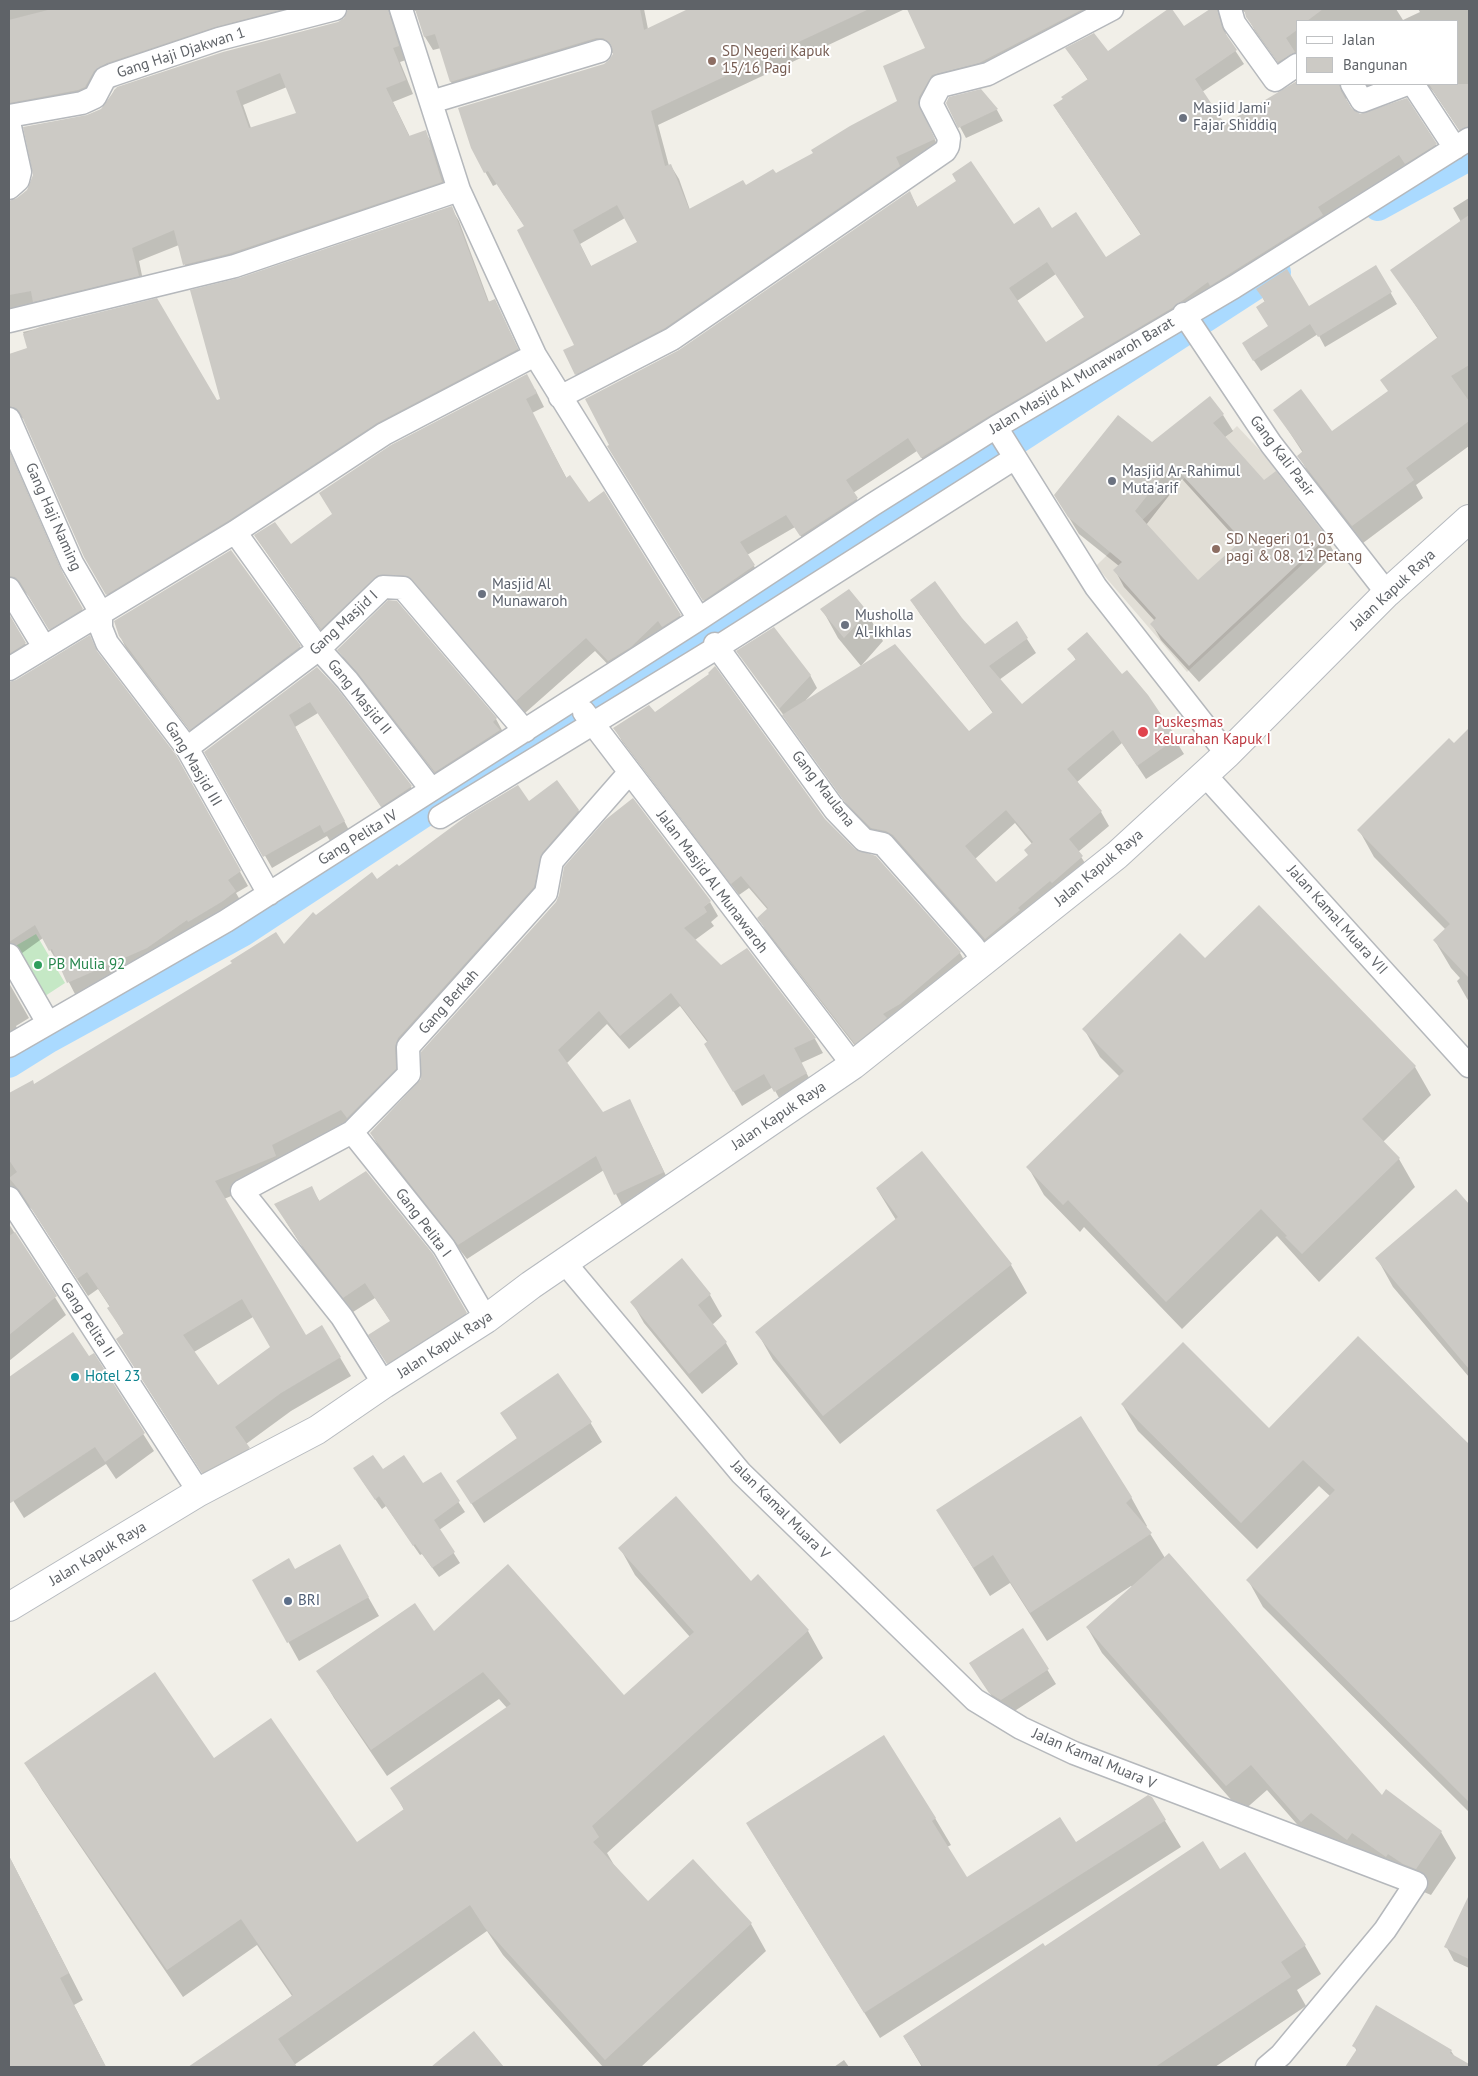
<!DOCTYPE html>
<style>
body{margin:0}
#map{position:relative;width:1478px;height:2076px;overflow:hidden;background:#f1efe8;font-family:"PT Sans",sans-serif}
canvas{display:block}
.frame{position:absolute;inset:0;border:10px solid #5f6368;pointer-events:none}
.legend{position:absolute;left:1296px;top:20px;width:162px;height:65px;box-sizing:border-box;background:#fff;border:1px solid #bfc1c3;margin:0;padding:6px 9px;list-style:none;font-size:15px;color:#5f6368}
.legend li{display:flex;align-items:center;gap:10px;height:25px}
.legend b{width:25px;border:1px solid #bfc1c3}
</style>
<div id="map">
<canvas width="1478" height="2076"></canvas>
<div class="frame"></div>
<ul class="legend">
<li><b style="height:6px;background:#fff"></b>Jalan</li>
<li><b style="height:14px;background:#cccac5"></b>Bangunan</li>
</ul>
</div>
<script>
const ctx = document.querySelector('canvas').getContext('2d');
ctx.lineJoin = 'round';
function fill(path, color) { ctx.fillStyle = color; ctx.fill(path, 'evenodd'); }
const toPath = rows => new Path2D(rows.map(r => 'M' + r).join(''));
function strokePath(path, color, width, dash) { ctx.strokeStyle = color; ctx.lineWidth = width; ctx.lineCap = dash ? 'butt' : 'round'; ctx.setLineDash(dash || []); ctx.stroke(path); }
function write(font, color, halo, rows, align = 'center') {
  ctx.font = font + ' "PT Sans",sans-serif'; ctx.lineWidth = 4; ctx.setLineDash([]); ctx.textBaseline = 'middle'; ctx.strokeStyle = halo; ctx.fillStyle = color; for (const [text, x, y, turn = 0] of rows) {
    ctx.save(); ctx.translate(x, y); ctx.rotate((+turn || 0) * Math.PI / 180); ctx.textAlign = isNaN(turn) ? turn : align; if (halo) ctx.strokeText(text, 0, 0); ctx.fillText(text, 0, 0); ctx.restore();
  }
}
const education = toPath([
 [1237,426,1337,532,1187,672,1096,566]
]);
const green = toPath([
 [36,934,65,983,42,998,12,948]
]);
const shadow = toPath([
 [9,9,644,9,648,29,691,9,905,9,658,125,669,166,671,166,679,179,690,210,775,175,815,153,899,101,927,49,908,9,1126,9,1114,11,940,89,927,111,925,118,941,153,584,387,576,374,575,346,525,227,497,184,493,186,472,148,610,61,614,53,604,52,459,96,451,82,441,48,433,50,425,37,416,11,413,10,406,60,400,62,413,94,393,102,410,137,425,132,433,145,449,196,192,278,185,265,179,245,139,261,145,290,9,325,9,202,13,202,28,191,88,116,101,110,107,104,115,89,223,53,339,23,345,20,348,10,340,10,101,86,9,119],
 [287,87,298,114,251,128,243,105],
 [625,218,638,242,592,268,580,244],
 [1170,9,1184,27,1212,9,1220,9,1227,38,1244,64,1202,92,1224,126,1297,84,1457,84,1457,21,1297,21,1297,69,1287,75,1255,31,1245,12,1238,9,1396,9,1403,20,1420,12,1418,9,1469,9,1469,142,1468,143,1433,91,1427,85,1377,98,1367,86,1360,84,1348,92,1346,99,1354,113,1366,115,1436,145,1443,158,930,471,917,451,853,493,865,513,809,549,795,527,747,555,762,579,712,613,617,460,680,351,910,193,918,208,1014,226,1052,229,1105,259,1141,235,1054,106,1088,80,1067,49,1108,53],
 [1056,274,1085,318,1046,344,1017,301],
 [981,91,997,110,1003,121,966,138,960,127],
 [1469,198,1469,446,1416,485,1423,498,1363,543,1309,474,1299,456,1303,453,1275,410,1331,433,1389,392,1382,380,1438,339,1392,270,1461,222,1453,208],
 [451,208,459,221,489,302,494,300,525,363,115,608,85,556,38,413,9,423,9,356,29,348,23,332,157,300,216,402,221,400,239,280],
 [1376,267,1397,304,1325,347,1318,334,1261,371,1250,355,1269,327,1265,302,1257,289,1309,308],
 [535,389,544,407,532,413,567,479,680,616,688,629,617,674,595,651,525,713,418,590,386,588,329,642,255,536,291,546],
 [1223,415,1233,431,1224,438,1264,481,1326,538,1335,554,1199,682,1161,640,1152,624,1155,621,1124,587,1115,570,1119,566,1079,534,1065,511,1152,443],
 [1182,479,1240,543,1198,582,1146,525],
 [9,450,67,583,90,623,58,642,29,596,24,591,18,589,9,592],
 [911,600,961,619,984,646,1027,639,1036,653,999,680,1022,706,1076,660,1069,649,1122,676,1148,696,1184,754,1146,779,1122,743,1076,783,1101,812,1109,826,1078,852,1090,871,994,953,903,850,880,842,855,816,738,651,810,675,817,688,806,700,969,733,993,713,920,614],
 [1015,823,1032,844,1029,856,996,884,975,859],
 [822,609,867,613,883,641,861,666,838,638],
 [9,616,33,657,9,674],
 [120,636,300,647,306,658,197,740,126,648],
 [89,637,100,658,175,756,248,886,236,893,243,905,76,996,59,963,58,963,43,938,18,956,9,958,9,683,16,682],
 [339,650,496,719,503,732,443,784,366,685,346,663],
 [336,689,411,787,418,799,389,818,318,713,295,727,351,834,332,844,327,836,272,868,206,752],
 [655,714,825,820,960,953,967,965,863,1056,766,931,759,918,768,910,749,888,739,895,622,741,615,729],
 [1469,730,1469,1002,1457,981,1460,978,1451,968,1435,941,1446,930,1374,857,1359,830],
 [529,803,578,810,589,828,408,1056,405,1087,285,1174,224,1199,306,1336,322,1327,351,1376,291,1411,246,1444,259,1466,213,1490,128,1357,124,1334,109,1309,110,1307,98,1289,88,1296,32,1209,26,1204,9,1208,9,1102,34,1085,283,946,316,916,399,868],
 [253,1317,272,1347,218,1386,194,1352],
 [710,902,718,916,711,922,714,926,695,940,721,966,747,949,815,1039,823,1053,801,1063,814,1087,783,1105,773,1087,742,1106,706,1044,708,1043,680,1006,629,1049,607,1024,566,1064,602,1113,630,1101,671,1186,623,1208,604,1170,467,1259,379,1147,371,1133],
 [1205,960,1415,1067,1431,1095,1383,1142,1399,1159,1415,1187,1319,1282,1277,1236,1182,1329,1084,1227,1080,1232,1044,1195,1028,1167,1120,1077,1100,1057,1084,1029],
 [9,983,29,1018,16,1026,21,1036,9,1043],
 [922,1153,1011,1265,1027,1293,840,1444,773,1360,757,1332,896,1220,877,1189],
 [311,1187,320,1202,432,1255,475,1329,397,1379,379,1350,391,1322,375,1298,353,1312,310,1259,285,1220],
 [1456,1191,1469,1206,1469,1377,1393,1287,1377,1258],
 [9,1224,66,1315,9,1361],
 [710,1295,722,1316,712,1325,726,1343,738,1364,702,1394,644,1323,632,1302],
 [73,1334,89,1358,93,1355,154,1451,116,1479,106,1464,24,1518,9,1494,9,1379],
 [1358,1338,1469,1446,1469,1812,1263,1607,1248,1580,1331,1497,1319,1486,1257,1549,1138,1431,1122,1404,1269,1429],
 [502,1413,590,1422,602,1442,484,1523,457,1481,518,1440],
 [383,1471,423,1485,440,1474,465,1512,439,1530,460,1563,439,1577,422,1554,420,1555,386,1506,382,1509,361,1479],
 [1131,1497,1147,1526,1146,1527,1165,1558,1382,1797,1441,1832,1456,1858,1431,1895,1317,1847,1267,1790,1242,1812,1102,1653,1087,1627,1132,1587,1131,1586,1047,1641,1010,1583,990,1596,938,1511],
 [339,1546,379,1616,299,1661,254,1580,295,1571],
 [620,1548,751,1582,808,1631,823,1658,607,1853,614,1865,648,1903,751,1924,766,1951,641,2067,603,2067,503,1955,487,1931,294,2065,296,2067,190,2067,292,1996,257,1945,183,1997,42,1790,26,1763,213,1760,356,1844,404,1810,392,1788,507,1708,499,1699,387,1776,334,1698,318,1671,434,1633,624,1697,690,1637,635,1575],
 [1023,1630,1056,1684,1010,1714,999,1707,979,1677],
 [1151,1798,1181,1847,880,2038,763,1850,935,1818,951,1845,947,1847,967,1878,1076,1843],
 [9,1856,83,2000,74,2005,106,2067,11,2067,9,2063],
 [1220,1870,1305,1946,1321,1974,1297,1990,1306,2006,1215,2067,922,2067,904,2037,1045,1948],
 [1457,1923,1469,1929,1469,1968,1454,1961,1446,1946],
 [474,2033,503,2067,433,2067],
 [1354,2046,1451,2051,1455,2057,1469,2067,1346,2067,1357,2051],
 [844,2060,849,2067,834,2067]
]);
const canal = toPath([
 [1378,207,1469,157],
 [9,1064,49,1039,242,933,598,699,962,476,1277,272]
]);
const building = toPath([
 [52,9,284,9,215,27,107,63,94,71,85,87,78,90,9,103,9,20],
 [348,9,388,9,399,46,393,48,406,80,386,88,409,136,426,130,442,182,231,253,183,265,174,230,132,248,139,276,33,302,31,291,9,295,9,201,17,198,27,190,33,175,23,127,87,115,101,109,117,87,223,52,338,22,344,18],
 [280,73,296,113,249,128,236,91],
 [415,9,640,9,644,30,688,9,869,9,651,111,665,166,671,164,689,209,743,180,746,185,773,169,776,173,813,153,811,150,850,126,897,101,883,66,925,48,907,9,1083,9,979,63,932,75,919,97,918,103,935,139,896,157,900,166,665,328,575,375,563,350,574,345,517,230,524,226,488,171,484,173,471,148,458,108,604,64,609,60,613,54,612,47,609,42,603,38,596,38,450,82,435,34,424,37],
 [617,205,637,242,591,266,573,230],
 [1168,9,1172,9,1184,26,1210,9,1217,9,1223,30,1237,50,1195,79,1225,124,1297,81,1297,84,1339,84,1341,91,1351,108,1360,114,1407,98,1437,144,1405,164,1399,155,1318,207,1323,215,1210,286,1208,282,1172,308,989,416,921,458,908,438,846,480,858,498,800,536,786,515,740,542,755,565,703,601,607,446,609,445,585,399,679,350,910,191,917,207,956,181,952,174,971,161,1014,224,1039,207,1052,228,1076,212,1106,257,1141,234,1053,105,1063,99,1061,97,1088,79,1065,48,1094,33,1108,51],
 [1047,262,1084,317,1046,342,1009,288],
 [1244,9,1323,9,1307,21,1297,21,1297,30,1286,38,1295,52,1278,62,1246,17],
 [1429,84,1469,84,1469,126,1459,130],
 [981,89,998,109,958,128,946,103,949,97],
 [452,206,488,302,495,299,518,349,377,423,228,521,106,595,84,557,21,414,16,408,9,406,9,354,27,348,23,334,40,327,157,298,217,400,220,399,190,290,239,278],
 [1469,215,1469,365,1451,376,1469,401,1469,421,1406,468,1414,480,1352,526,1297,456,1303,451,1273,410,1301,389,1332,431,1388,391,1380,380,1438,337,1390,270],
 [1376,265,1392,292,1318,337,1310,324,1253,361,1242,343,1268,326,1256,307,1265,301,1256,289,1287,269,1309,306],
 [527,374,537,393,526,399,566,478,570,475,589,502,604,491,681,615,662,627,658,621,631,647,608,661,586,638,516,701,408,576,378,575,321,629,254,535,275,522,291,544,332,514,319,493,391,445],
 [1210,396,1224,414,1213,423,1264,480,1276,471,1327,537,1189,666,1150,624,1156,618,1113,570,1122,562,1068,517,1054,495,1118,415,1152,442],
 [1172,464,1242,540,1198,580,1135,511],
 [9,451,60,568,83,609,49,630,20,582,15,577,9,576],
 [231,550,301,646,190,730,119,636,114,621],
 [935,581,962,618,985,644,1017,621,1028,638,989,666,1022,704,1076,659,1067,649,1087,632,1122,674,1127,670,1148,695,1177,738,1137,766,1113,730,1067,769,1102,811,1069,839,1083,856,1052,883,1050,881,1018,908,1020,910,985,939,893,835,886,831,871,828,845,802,782,715,895,644,969,731,993,712,910,600],
 [1006,810,1033,842,1024,850,1028,855,996,882,965,846],
 [849,589,868,612,844,638,820,609],
 [388,600,397,601,497,718,493,722,500,730,435,772,357,672,337,650],
 [9,614,26,643,9,654],
 [774,627,811,675,779,709,736,651],
 [90,635,97,651,176,755,241,871,228,880,236,891,223,901,188,922,187,920,147,948,67,983,52,949,49,951,35,925,9,942,9,682,16,680],
 [715,666,825,819,855,849,876,856,961,952,900,1004,883,1014,887,1018,855,1044,757,918,768,908,741,876,731,884,613,728,649,705,655,712,709,674,708,673],
 [317,667,337,688,412,786,381,807,310,702,289,715,345,821,324,833,320,825,263,857,204,752],
 [1469,728,1469,978,1433,940,1450,924,1357,830,1449,738,1454,743],
 [557,780,579,810,542,853,534,887,398,1038,395,1047,396,1069,347,1118,341,1110,272,1145,276,1156,215,1181,306,1335,322,1325,341,1357,281,1393,235,1427,250,1448,202,1473,116,1339,124,1333,107,1308,110,1306,87,1272,77,1279,20,1191,9,1178,17,1172,9,1160,9,1093,33,1080,34,1084,232,963,230,961,276,932,284,944,313,912,316,915,372,872,377,879,397,864,399,866,468,815,518,785,529,801],
 [242,1299,270,1347,218,1385,183,1335],
 [633,798,711,901,704,907,707,912,684,928,721,965,747,948,816,1038,794,1048,807,1073,774,1092,764,1074,733,1092,704,1044,708,1041,671,993,620,1036,599,1011,558,1050,603,1112,630,1099,664,1172,614,1195,596,1156,458,1245,370,1133,421,1079,421,1052,556,902,559,895,564,867,605,820],
 [1259,905,1416,1066,1362,1119,1400,1158,1302,1254,1285,1237,1287,1236,1261,1209,1166,1302,1068,1200,1063,1205,1026,1167,1124,1071,1082,1029,1180,933,1205,958],
 [922,1151,1012,1264,823,1416,755,1332,898,1217,876,1188],
 [366,1171,433,1254,467,1313,387,1364,368,1335,390,1321,365,1283,343,1298,300,1243,274,1204,312,1186,319,1201],
 [1456,1189,1469,1204,1469,1369,1375,1258],
 [15,1232,57,1296,9,1335,9,1236],
 [682,1258,711,1294,698,1305,727,1342,689,1374,630,1302],
 [73,1332,89,1356,94,1353,145,1433,105,1462,95,1447,9,1504,9,1377],
 [1358,1336,1469,1444,1469,1802,1246,1580,1335,1490,1303,1460,1241,1523,1121,1404,1183,1342,1269,1428],
 [558,1373,592,1422,471,1504,456,1481,517,1438,500,1413],
 [1081,1416,1132,1497,1126,1503,1152,1533,1030,1613,993,1555,973,1568,936,1510],
 [373,1455,383,1469,404,1455,423,1483,441,1472,460,1501,434,1520,455,1552,432,1568,415,1544,413,1546,379,1496,375,1500,353,1468],
 [676,1496,751,1581,758,1574,809,1630,592,1826,599,1837,593,1842,648,1901,693,1859,752,1923,605,2060,485,1928,470,1905,278,2039,297,2067,188,2067,293,1995,241,1919,167,1970,24,1763,155,1672,214,1758,271,1718,357,1842,404,1809,390,1788,511,1704,483,1672,371,1750,316,1671,415,1603,434,1631,508,1564,624,1695,694,1632,618,1548],
 [340,1544,369,1597,287,1643,252,1580,289,1558,295,1569],
 [1169,1553,1382,1795,1386,1789,1442,1831,1416,1869,1403,1864,1388,1854,1386,1857,1352,1833,1347,1840,1311,1813,1301,1822,1251,1765,1226,1786,1086,1627],
 [1023,1628,1049,1669,1001,1700,989,1693,969,1663],
 [884,1735,936,1818,932,1821,967,1877,1060,1817,1076,1842,1148,1795,1152,1797,1166,1820,864,2013,746,1823],
 [1203,1841,1220,1869,1245,1852,1306,1945,1281,1962,1291,1977,1155,2067,923,2067,903,2036,1043,1943,1045,1946],
 [9,1856,69,1973,60,1978,106,2067,9,2067],
 [1469,1895,1469,1959,1444,1947],
 [1376,2005,1452,2050,1450,2053,1469,2064,1469,2067,1345,2067,1357,2049,1352,2046],
 [474,2031,504,2067,431,2067]
]);
const minor = toPath([
 [401,9,459,190,535,355,699,619],
 [1230,9,1234,23,1275,80,1297,65],
 [1352,84,1362,101,1407,84],
 [1413,84,1455,148],
 [431,102,600,51],
 [9,116,82,103,95,97,105,78,112,75,219,39,335,9],
 [9,122,20,172,18,180,9,188],
 [1184,314,1271,444,1387,593],
 [9,321,235,266,459,190],
 [560,397,672,339,945,151,948,146,949,138,931,103,940,86,988,74,1112,9],
 [9,419,72,563,101,613,101,628,107,643,187,748,269,894],
 [996,427,1096,587,1227,754],
 [235,532,319,649,347,680,431,789],
 [9,589,44,647],
 [715,644,835,810,864,840,883,844,973,946,984,961],
 [9,669,235,532,384,434,535,355],
 [584,712,853,1065],
 [187,748,319,649,383,587,403,588,525,731],
 [1205,775,1469,1066],
 [440,817,718,647,1015,458],
 [9,955,48,1023],
 [9,1046,226,921,699,619,872,505,996,427,1234,287,1469,139],
 [352,1132,444,1247,486,1319],
 [9,1198,199,1492],
 [565,1263,741,1473,975,1700,1021,1728,1074,1753,1416,1883,1385,1930,1281,2055,1267,2067],
 [384,1384,342,1317,242,1191,352,1132,409,1074,408,1047,546,893,552,861,629,773]
]);
const secondary = toPath([
 [9,1607,199,1492,317,1430,384,1384,486,1319,531,1285,853,1065,1117,855,1227,754,1387,593,1469,519]
]);
const markers = [
 [712,61,5,"#8d6e63"],
 [1183,118,5,"#6b7280"],
 [1112,481,5,"#6b7280"],
 [1216,549,5,"#8d6e63"],
 [482,594,5,"#6b7280"],
 [845,625,5,"#6b7280"],
 [1143,732,6,"#e0444e"],
 [38,965,5,"#2e9e5b"],
 [75,1377,5,"#0f9aa8"],
 [288,1601,5,"#5c6f8a"]
];
const educationNames = [
 ["SD Negeri Kapuk",722,52],
 ["15/16 Pagi",722,69],
 ["SD Negeri 01, 03",1226,540],
 ["pagi & 08, 12 Petang",1226,557]
];
const streetNames = [
 ["Gang Haji Djakwan 1",181,53,-18],
 ["Jalan Masjid Al Munawaroh Barat",1082,376,-31],
 ["Gang Kali Pasir",1282,456,53],
 ["Gang Haji Naming",53,517,66],
 ["Jalan Kapuk Raya",1393,590,-43],
 ["Gang Masjid I",344,623,-43],
 ["Gang Masjid II",359,697,51],
 ["Gang Masjid III",193,764,59],
 ["Gang Maulana",823,789,52],
 ["Gang Pelita IV",358,838,-32],
 ["Jalan Kapuk Raya",1099,868,-40],
 ["Jalan Masjid Al Munawaroh",712,882,53],
 ["Jalan Kamal Muara VII",1337,920,48],
 ["Gang Berkah",449,1002,-48],
 ["Jalan Kapuk Raya",779,1116,-34],
 ["Gang Pelita I",423,1223,53],
 ["Gang Pelita II",87,1320,57],
 ["Jalan Kapuk Raya",445,1345,-33],
 ["Jalan Kamal Muara V",780,1510,45],
 ["Jalan Kapuk Raya",98,1554,-31],
 ["Jalan Kamal Muara V",1094,1759,23]
];
const worshipNames = [
 ["Masjid Jami'",1193,109],
 ["Fajar Shiddiq",1193,126],
 ["Masjid Ar-Rahimul",1122,472],
 ["Muta'arif",1122,489],
 ["Masjid Al",492,585],
 ["Munawaroh",492,602],
 ["Musholla",855,616],
 ["Al-Ikhlas",855,633]
];
const healthNames = [
 ["Puskesmas",1154,723],
 ["Kelurahan Kapuk I",1154,740]
];
const leisureNames = [
 ["PB Mulia 92",48,965]
];
const cultureNames = [
 ["Hotel 23",85,1377]
];
const serviceNames = [
 ["BRI",298,1601]
];
fill(education, '#e1ded6');
fill(green, '#c5e8c5');
fill(shadow, '#0003');
strokePath(canal, '#aadaff', 28);
fill(building, '#cccac5');
strokePath(minor, '#b5b8bc', 25);
strokePath(secondary, '#b6babf', 30);
strokePath(minor, '#fff', 22);
strokePath(secondary, '#fff', 28);
for (const [x, y, r, color] of markers) { const dot = new Path2D(); dot.arc(x, y, r, 0, 2 * Math.PI); ctx.fillStyle = color; ctx.fill(dot); strokePath(dot, '#fff', 2); }
write('15px', '#785e54', '#fff', educationNames, 'left');
write('15px', '#5f6368', '#fff', streetNames);
write('15px', '#5b616d', '#fff', worshipNames, 'left');
write('15px', '#be3a42', '#fff', healthNames, 'left');
write('15px', '#27864d', '#fff', leisureNames, 'left');
write('15px', '#0d838f', '#fff', cultureNames, 'left');
write('15px', '#4e5e75', '#fff', serviceNames, 'left');
</script>
